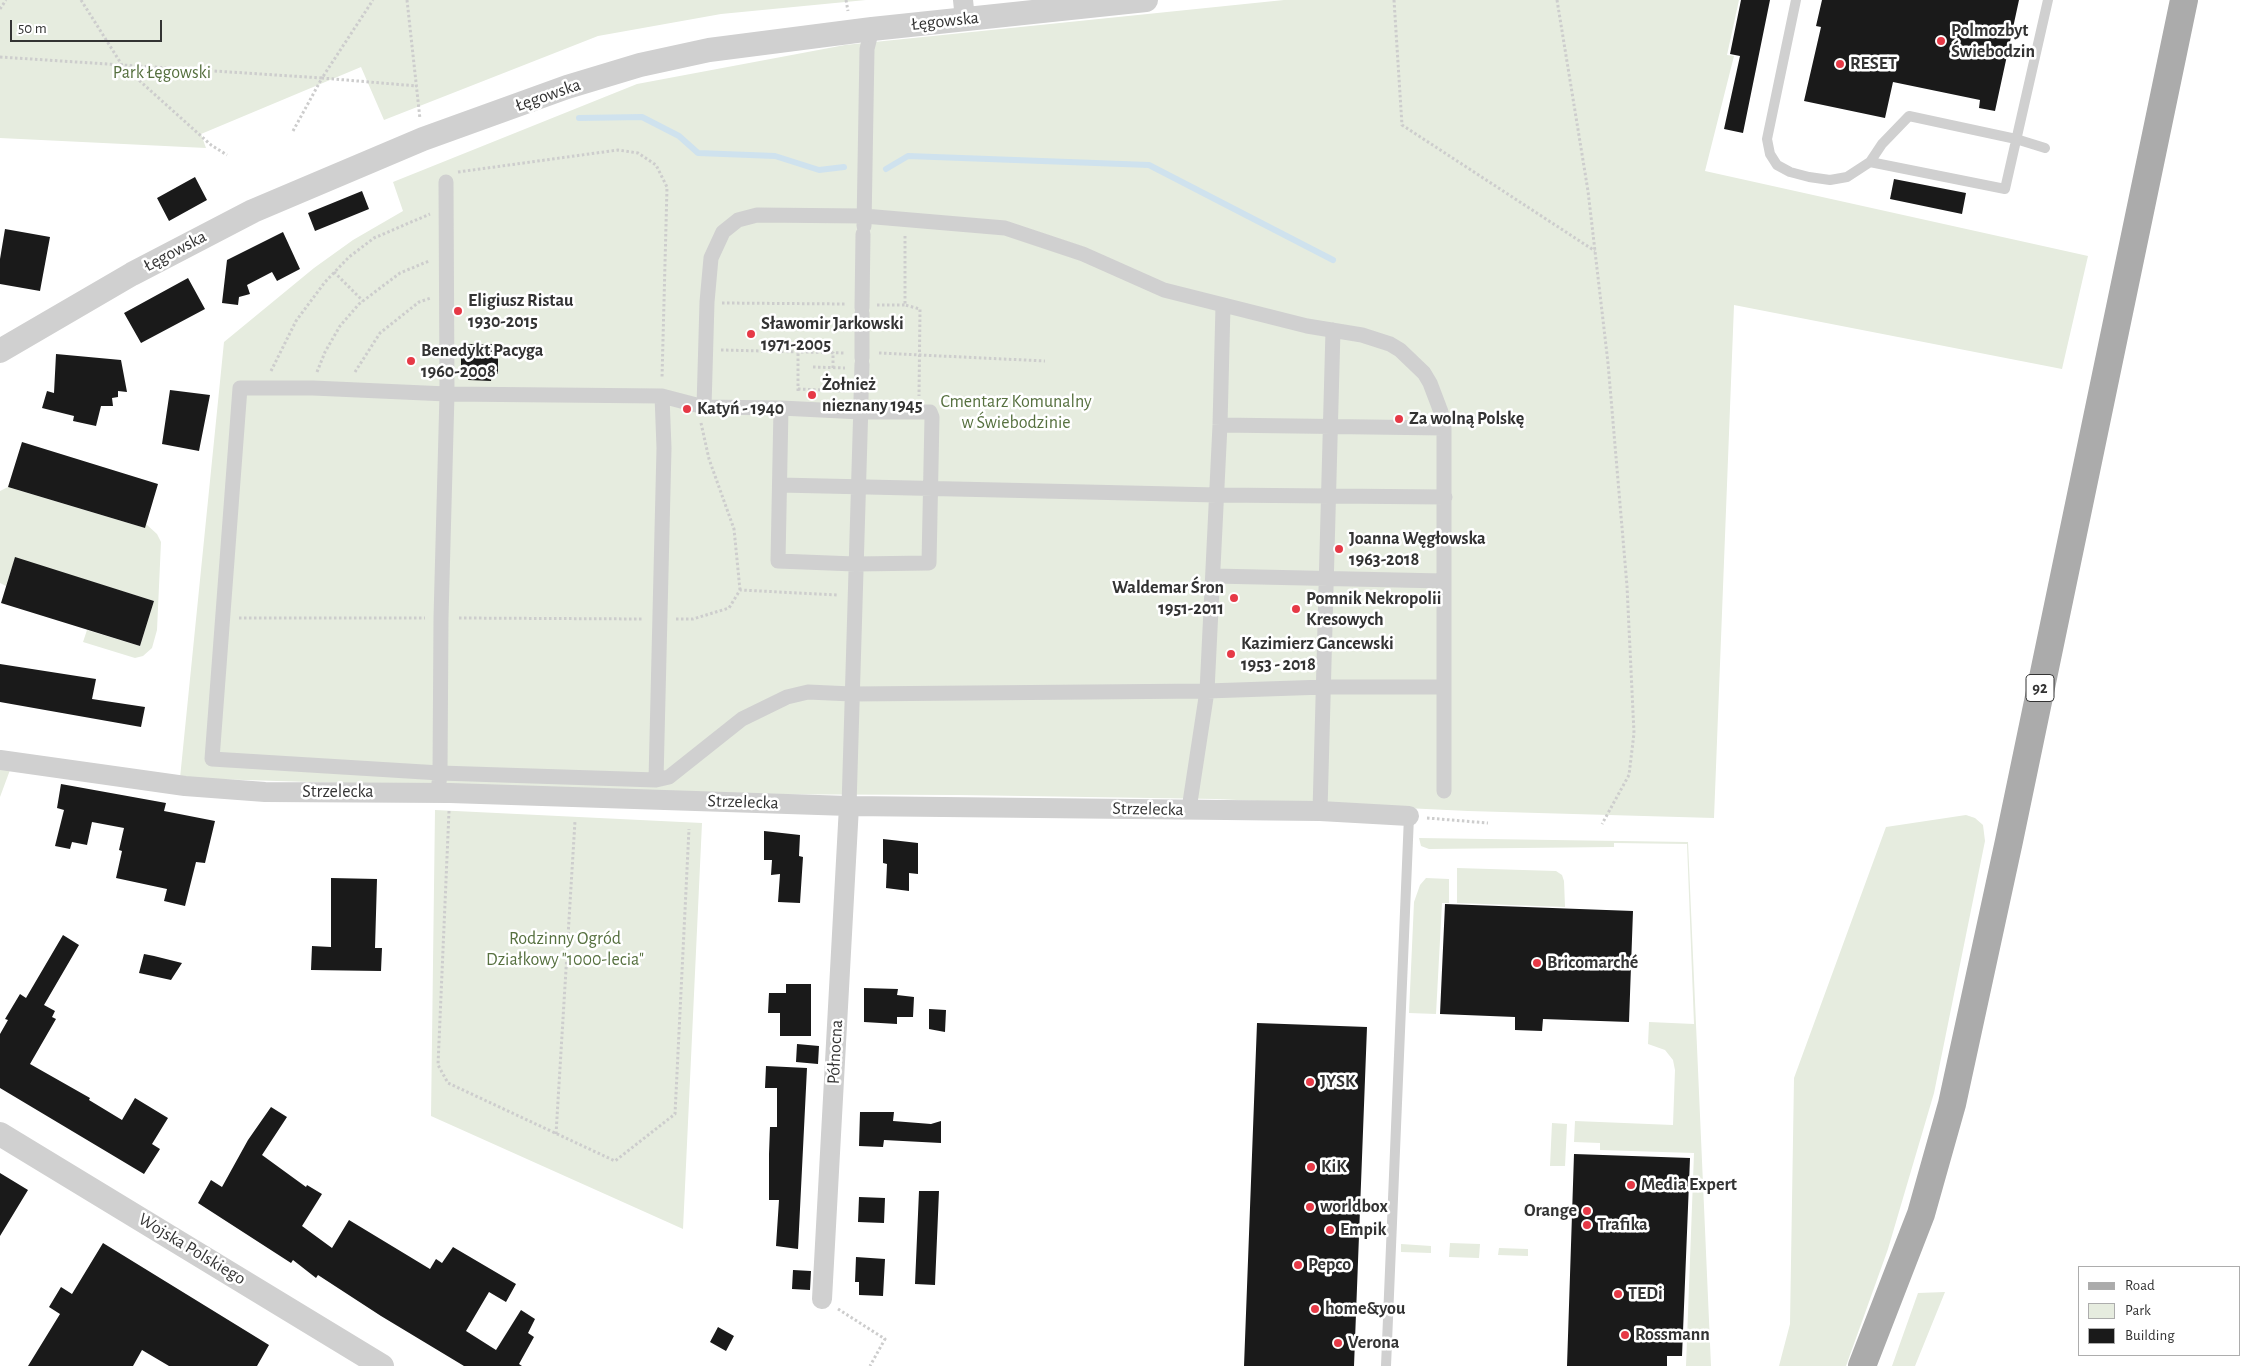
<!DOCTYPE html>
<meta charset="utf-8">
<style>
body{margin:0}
#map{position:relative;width:2251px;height:1366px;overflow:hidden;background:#fff;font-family:"Alegreya Sans",sans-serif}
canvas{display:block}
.legend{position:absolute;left:2078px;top:1266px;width:162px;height:90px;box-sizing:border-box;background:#fff;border:1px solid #adadad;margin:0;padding:6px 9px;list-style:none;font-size:15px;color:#333}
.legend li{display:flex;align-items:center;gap:10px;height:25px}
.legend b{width:25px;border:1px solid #adadad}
.scale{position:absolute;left:10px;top:20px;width:152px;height:22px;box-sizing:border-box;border:2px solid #333;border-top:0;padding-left:6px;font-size:15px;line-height:18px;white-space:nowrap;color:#333;-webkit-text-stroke:4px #fff;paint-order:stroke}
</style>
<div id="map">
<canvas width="2251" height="1366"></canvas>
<ul class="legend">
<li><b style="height:6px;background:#ababab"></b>Road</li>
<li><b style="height:14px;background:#e6ecdf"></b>Park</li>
<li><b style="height:14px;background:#1a1a1a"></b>Building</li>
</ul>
<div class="scale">50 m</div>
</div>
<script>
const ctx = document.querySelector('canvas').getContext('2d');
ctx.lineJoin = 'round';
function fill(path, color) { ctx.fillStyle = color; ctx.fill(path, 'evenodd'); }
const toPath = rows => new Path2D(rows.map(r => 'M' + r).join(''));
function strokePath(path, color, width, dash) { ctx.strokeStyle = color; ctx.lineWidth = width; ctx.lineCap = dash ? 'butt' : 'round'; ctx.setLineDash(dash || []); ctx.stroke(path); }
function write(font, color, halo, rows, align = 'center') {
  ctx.font = font + ' "Alegreya Sans",sans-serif'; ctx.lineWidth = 5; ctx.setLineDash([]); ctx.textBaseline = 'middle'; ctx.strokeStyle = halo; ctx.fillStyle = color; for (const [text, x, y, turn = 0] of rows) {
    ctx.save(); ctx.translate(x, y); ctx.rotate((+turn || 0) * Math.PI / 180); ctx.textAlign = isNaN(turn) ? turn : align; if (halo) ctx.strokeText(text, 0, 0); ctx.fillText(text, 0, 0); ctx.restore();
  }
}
const green = toPath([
 [0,0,866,0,721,14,598,36,384,120,361,67,201,134,206,148,0,138],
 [1284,0,1739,0,1727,55,1734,56,1705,171,2088,256,2062,369,1734,305,1714,818,1468,811,1216,799,958,795,698,794,180,778,224,342,314,268,353,240,403,211,393,182,637,84,845,45],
 [8,487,145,528,146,524,157,534,161,542,157,630,152,648,143,656,135,658,83,642,87,630,140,646,154,601,15,558,6,586,0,583,0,491],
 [0,769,10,770,0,797],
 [435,810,702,823,683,1229,431,1116],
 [1966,815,1975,818,1983,825,1985,841,1934,1093,1888,1249,1846,1366,1779,1366,1790,1324,1794,1078,1886,827],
 [1419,838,1688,842,1711,1366,1686,1366,1694,1153,1600,1150,1600,1143,1574,1142,1575,1121,1673,1125,1675,1070,1673,1060,1665,1050,1648,1044,1649,1022,1694,1024,1687,844,1614,843,1614,847,1429,849,1421,846],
 [1457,868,1556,871,1562,875,1564,881,1565,907,1457,903],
 [1426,878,1449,879,1449,903,1442,903,1436,1014,1409,1013,1414,902,1420,885],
 [1552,1123,1567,1124,1565,1166,1550,1166],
 [1450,1243,1480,1244,1479,1258,1449,1257],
 [1401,1244,1431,1246,1431,1253,1401,1252],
 [1499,1248,1528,1249,1528,1256,1498,1255],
 [1945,1292,1915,1366,1892,1366,1918,1293]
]);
const stream = toPath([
 [579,118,642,117,679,136,698,153,775,156,819,170,844,167],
 [886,169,908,156,1149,165,1333,260]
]);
const building = toPath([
 [1741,0,1770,0,1743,133,1724,129,1740,56,1730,54],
 [1822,0,2019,0,1995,111,1979,108,1980,100,1893,82,1885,118,1804,101,1821,27,1816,26],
 [195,177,207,200,169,221,157,198],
 [1894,179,1966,193,1962,214,1890,199],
 [362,191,369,209,315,231,308,213],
 [5,229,50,237,40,291,0,284,0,259],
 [283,232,300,269,277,281,272,272,247,285,250,294,239,297,238,305,222,303,227,260],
 [188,278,205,309,141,343,124,313],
 [468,344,492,344,492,350,498,350,498,374,492,374,491,381,468,380,468,374,461,374,461,350,468,350],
 [56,354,121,360,127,392,118,391,118,397,112,398,113,406,101,406,96,426,73,421,74,416,42,408,47,391,54,393],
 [170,390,210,395,199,451,162,444],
 [22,442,158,484,145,528,8,487],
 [15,557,154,601,140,646,1,603],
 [0,664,96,679,92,699,145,707,141,727,0,702],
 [61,784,166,803,164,811,215,821,205,863,196,862,185,906,164,901,167,889,116,878,122,851,119,850,124,828,92,822,87,845,72,842,70,849,55,846,64,810,57,808],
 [764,831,800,835,799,856,803,857,800,903,778,902,780,874,771,875,772,860,764,860],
 [883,839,918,843,918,874,909,873,909,891,886,888,887,864,883,863],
 [331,878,377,879,375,948,382,948,381,971,311,970,312,946,331,947],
 [1445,904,1633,911,1629,1022,1543,1019,1542,1031,1515,1030,1515,1017,1440,1014],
 [63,935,79,945,44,1005,55,1011,52,1017,56,1019,30,1064,90,1098,89,1100,122,1120,135,1098,168,1118,152,1144,160,1149,144,1174,0,1088,0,1034,8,1020,5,1019,20,994,26,998],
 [144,954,154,956,182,963,171,980,139,973],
 [786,984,811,984,811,1036,780,1036,780,1013,768,1013,769,993,786,993],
 [864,988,898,989,897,995,914,997,913,1017,897,1017,897,1024,864,1022],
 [929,1009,946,1010,945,1032,929,1029],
 [1257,1023,1367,1027,1354,1366,1244,1366],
 [797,1044,819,1046,818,1064,796,1062],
 [766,1066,807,1068,798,1249,776,1246,779,1200,769,1200,769,1154,770,1127,777,1127,777,1088,765,1088],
 [271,1107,287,1117,262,1155,306,1187,307,1185,322,1194,302,1226,332,1248,349,1220,430,1269,436,1259,442,1263,453,1247,516,1284,506,1302,489,1292,466,1331,496,1350,521,1310,535,1319,528,1333,534,1337,519,1364,522,1366,464,1366,381,1316,318,1275,316,1278,293,1260,291,1263,198,1203,211,1180,222,1187,248,1140],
 [860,1112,894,1112,893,1121,931,1124,941,1121,941,1143,884,1140,883,1147,859,1146],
 [1574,1154,1690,1158,1682,1356,1667,1356,1667,1366,1567,1366],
 [0,1173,28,1190,0,1236],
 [919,1191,939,1191,935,1285,915,1284],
 [859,1197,885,1198,884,1223,858,1222],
 [103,1243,269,1345,257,1366,169,1366,142,1350,133,1366,28,1366,60,1314,49,1307,61,1287,72,1294],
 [856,1257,885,1259,883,1296,859,1295,859,1282,855,1282],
 [793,1270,811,1271,810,1290,792,1289],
 [718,1327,734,1336,726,1351,710,1342]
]);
const path = toPath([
 [81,0,122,65,211,145,227,155],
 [407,0,420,119],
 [846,0,848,11],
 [1394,0,1402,125,1595,251],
 [1557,0,1588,191,1608,363,1627,586,1634,733,1629,775,1602,824],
 [0,9,6,0],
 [0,57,322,78,373,0],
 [293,131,322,78,417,86],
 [458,172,618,150,638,153,656,165,667,187,662,378],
 [905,236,905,305,920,309,919,396],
 [334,272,363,301],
 [722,303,846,304],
 [877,305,905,305],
 [721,350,845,353],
 [879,353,1045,361],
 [813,367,845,368],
 [833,368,833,352],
 [271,371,296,321,325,282,349,257,374,238,430,214],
 [317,372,325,352,340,326,359,304,400,273,429,261],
 [355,372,380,333,419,302,431,298],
 [798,389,845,391],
 [798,391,798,352],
 [701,423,709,459,734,529,740,590],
 [239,618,425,618],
 [459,618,642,619],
 [676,619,693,619,729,608,740,590,838,595],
 [449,811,438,1065,448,1083,615,1161,675,1114,689,829],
 [1427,818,1488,823],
 [556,1134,575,821],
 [838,1309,885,1339,870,1366]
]);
const service = toPath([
 [1796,0,1767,139,1770,154,1777,165,1790,172,1809,177,1830,180,1847,177,1870,162,1882,144,1909,116,2016,139,2045,148],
 [1870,162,2005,189,2048,0],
 [1386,1366,1409,816]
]);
const pedestrian = toPath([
 [446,182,447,394,441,618,440,773,656,780,669,777,742,719,787,697,808,692,852,694,1207,691,1325,687,1444,687],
 [864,226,867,49,872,29],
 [862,308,863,234],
 [862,358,862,313],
 [861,399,862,364],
 [704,407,781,408,861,412,930,412,932,417,929,563,855,564,778,561,781,408],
 [1220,425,1444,428],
 [780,485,1217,495,1445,497],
 [1213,576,1443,581],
 [656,780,664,448,662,396],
 [438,793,440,773,212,759,240,388,313,388,447,394,662,396,704,407,707,302,711,258,723,232,738,220,757,215,864,216,1005,228,1083,254,1164,290,1307,326,1362,335,1390,344,1400,350,1424,373,1430,383,1441,412,1444,428,1444,791],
 [849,806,861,403],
 [1189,809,1207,691,1220,425,1223,306],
 [1320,811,1333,330]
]);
const minor = toPath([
 [963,0,965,19],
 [0,760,185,786,265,792,450,793,849,806,1320,811,1409,816],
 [822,1299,849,806]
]);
const tertiary = toPath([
 [0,351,132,274,253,211,423,139,567,87,640,65,709,50,872,29,1146,0],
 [0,1134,382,1366]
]);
const primary = toPath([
 [1862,1366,1921,1214,1952,1104,2009,841,2184,0]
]);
const markers = [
 [1941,41,5,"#e63946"],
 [1840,64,5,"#e63946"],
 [458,311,5,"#e63946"],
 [751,334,5,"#e63946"],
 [411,361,5,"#e63946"],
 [812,395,5,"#e63946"],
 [687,409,5,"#e63946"],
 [1399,419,5,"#e63946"],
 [1339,549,5,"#e63946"],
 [1234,598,5,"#e63946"],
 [1296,609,5,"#e63946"],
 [1231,654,5,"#e63946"],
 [1537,963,5,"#e63946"],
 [1310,1082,5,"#e63946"],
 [1311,1167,5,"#e63946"],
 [1631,1185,5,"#e63946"],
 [1310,1207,5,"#e63946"],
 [1587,1211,5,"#e63946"],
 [1587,1225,5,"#e63946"],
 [1330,1230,5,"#e63946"],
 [1298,1265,5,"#e63946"],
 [1618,1294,5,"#e63946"],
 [1315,1309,5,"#e63946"],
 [1625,1335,5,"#e63946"],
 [1338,1343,5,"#e63946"]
];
const shields = [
 [2040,688,28]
];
const shieldNames = [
 ["92",2040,688]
];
const streetNames = [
 ["Łęgowska",945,21,-6],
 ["Łęgowska",548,95,-19],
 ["Łęgowska",175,251,-28],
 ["Strzelecka",338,792],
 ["Strzelecka",743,802,2],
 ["Strzelecka",1148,809,1],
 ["Północna",835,1052,-87],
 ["Wojska Polskiego",192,1249,31]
];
const poiNames = [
 ["Polmozbyt",1951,31],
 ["Świebodzin",1951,52],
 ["RESET",1850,64],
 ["Eligiusz Ristau",468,301],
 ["1930-2015",468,322],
 ["Sławomir Jarkowski",761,324],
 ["1971-2005",761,345],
 ["Benedykt Pacyga",421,351],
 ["1960-2008",421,372],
 ["Żołnież",822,385],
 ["nieznany 1945",822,406],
 ["Katyń - 1940",697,409],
 ["Za wolną Polskę",1409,419],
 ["Joanna Węgłowska",1349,539],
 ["1963-2018",1349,560],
 ["Waldemar Śron",1224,588,"right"],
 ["1951-2011",1224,609,"right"],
 ["Pomnik Nekropolii",1306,599],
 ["Kresowych",1306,620],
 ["Kazimierz Gancewski",1241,644],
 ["1953 - 2018",1241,665],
 ["Bricomarché",1547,963],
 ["JYSK",1320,1082],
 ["KiK",1321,1167],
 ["Media Expert",1641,1185],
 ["worldbox",1320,1207],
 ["Orange",1577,1211,"right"],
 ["Trafika",1597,1225],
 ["Empik",1340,1230],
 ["Pepco",1308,1265],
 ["TEDi",1628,1294],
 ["home&you",1325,1309],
 ["Rossmann",1635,1335],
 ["Verona",1348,1343]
];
const parkNames = [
 ["Park Łęgowski",162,73],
 ["Cmentarz Komunalny",1016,402],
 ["w Świebodzinie",1016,423],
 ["Rodzinny Ogród",565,939],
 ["Działkowy \"1000-lecia\"",565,960]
];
fill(green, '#e6ecdf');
strokePath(stream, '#cfe2ee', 6);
fill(building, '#1a1a1a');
strokePath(path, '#cdcdcd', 3, [2.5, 2.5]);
strokePath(service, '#d0d0d0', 10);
strokePath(pedestrian, '#d0d0d0', 15);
strokePath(minor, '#d0d0d0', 20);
strokePath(tertiary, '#d0d0d0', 24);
strokePath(primary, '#ababab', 28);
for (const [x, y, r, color] of markers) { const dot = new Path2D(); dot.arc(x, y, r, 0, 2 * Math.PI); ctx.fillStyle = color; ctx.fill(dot); strokePath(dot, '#fff', 2); }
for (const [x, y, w] of shields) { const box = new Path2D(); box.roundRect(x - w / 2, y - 13.5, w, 27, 4); ctx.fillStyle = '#fff'; ctx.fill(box); strokePath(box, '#333', 1); }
write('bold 16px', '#333', null, shieldNames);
write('18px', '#333', '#fff', streetNames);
write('bold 18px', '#333', '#fff', poiNames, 'left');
write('18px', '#56703f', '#fff', parkNames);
</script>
